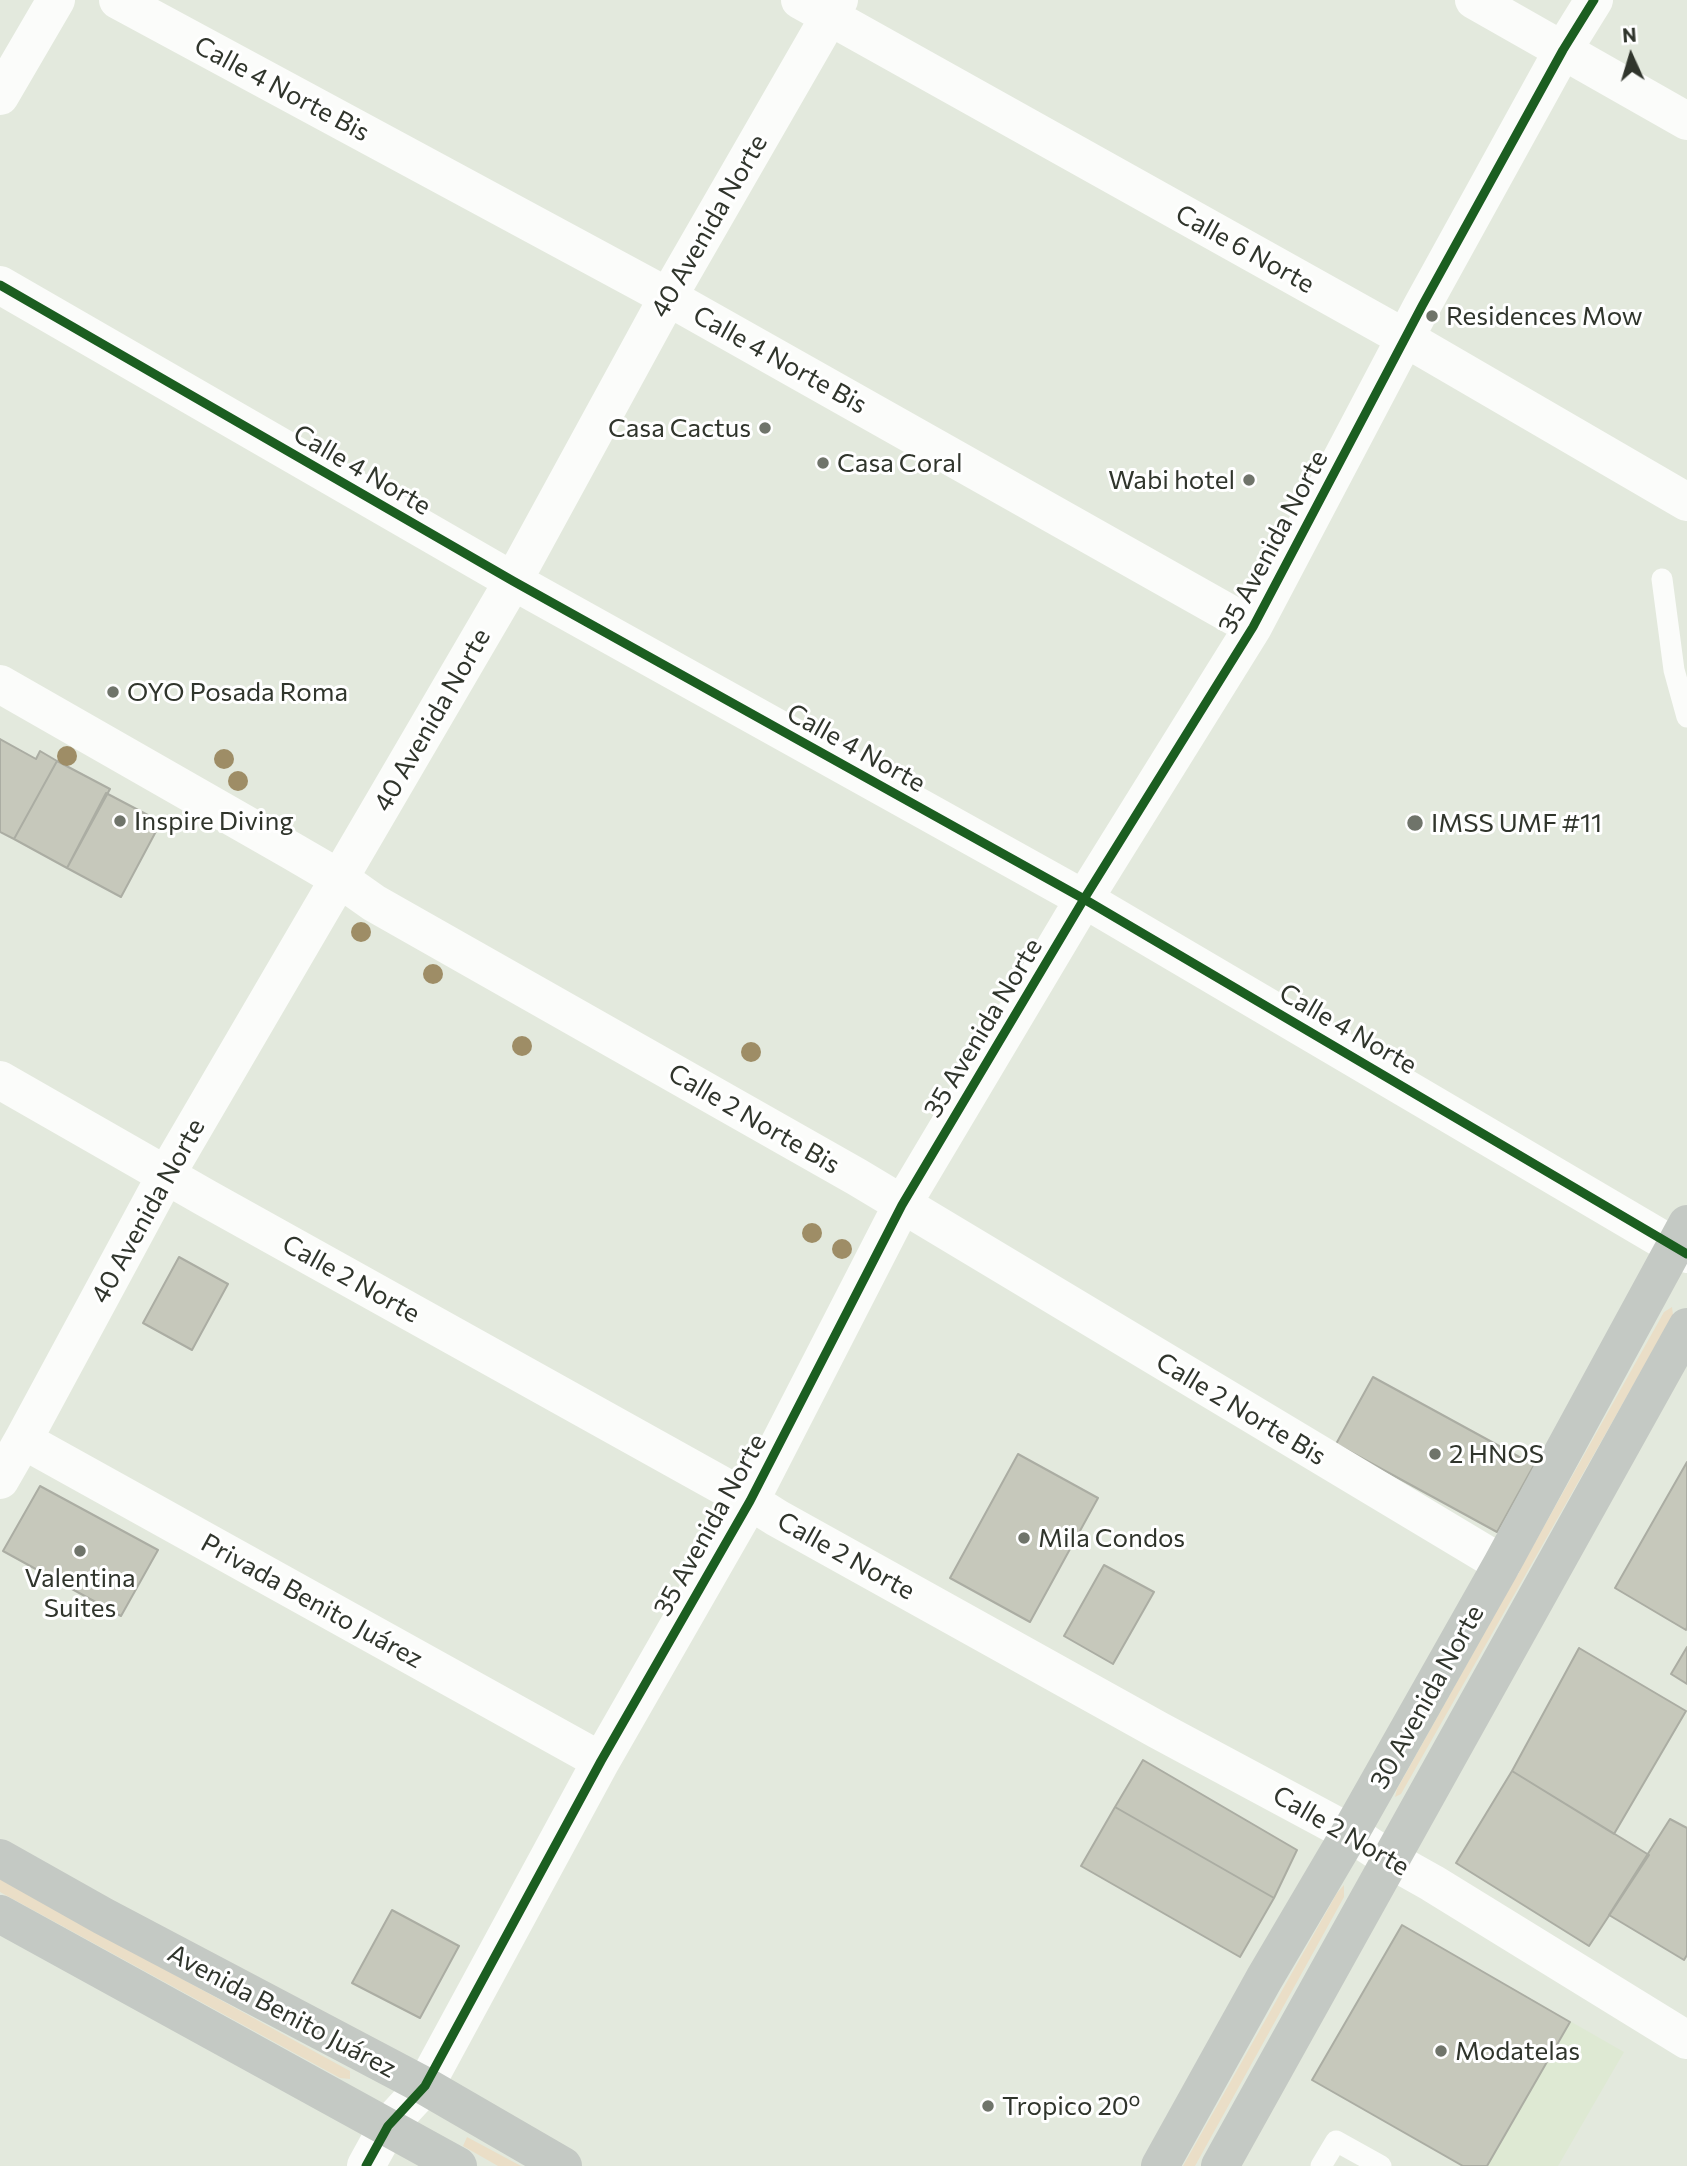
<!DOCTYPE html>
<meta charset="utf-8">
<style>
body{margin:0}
#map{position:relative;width:1687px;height:2166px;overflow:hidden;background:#e3e9dd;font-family:Commissioner,sans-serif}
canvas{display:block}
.north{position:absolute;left:1596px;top:21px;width:70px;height:70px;-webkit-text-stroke:5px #fff;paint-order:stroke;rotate:356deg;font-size:19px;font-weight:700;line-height:28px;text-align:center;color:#30352c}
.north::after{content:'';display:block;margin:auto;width:24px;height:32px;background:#30352c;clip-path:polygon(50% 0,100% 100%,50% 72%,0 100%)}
</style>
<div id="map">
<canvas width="1687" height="2166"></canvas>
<div class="north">N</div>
</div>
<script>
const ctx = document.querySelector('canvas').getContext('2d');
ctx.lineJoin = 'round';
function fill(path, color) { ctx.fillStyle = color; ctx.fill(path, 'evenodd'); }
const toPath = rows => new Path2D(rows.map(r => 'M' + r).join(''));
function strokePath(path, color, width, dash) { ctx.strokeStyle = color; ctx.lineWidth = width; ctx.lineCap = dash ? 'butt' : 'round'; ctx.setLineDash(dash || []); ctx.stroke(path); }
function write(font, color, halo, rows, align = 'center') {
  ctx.font = font + ' Commissioner,sans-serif'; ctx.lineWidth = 6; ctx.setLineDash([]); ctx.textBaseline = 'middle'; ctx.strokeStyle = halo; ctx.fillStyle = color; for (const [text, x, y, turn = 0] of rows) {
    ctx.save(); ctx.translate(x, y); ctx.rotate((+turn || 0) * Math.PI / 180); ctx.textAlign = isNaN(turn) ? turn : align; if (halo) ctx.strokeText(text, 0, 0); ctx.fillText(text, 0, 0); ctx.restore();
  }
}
const built = toPath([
 [1402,1925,1624,2052,1558,2166,1463,2166,1312,2080]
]);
const green = toPath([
 [1672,1307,1673,1315,1401,1794,1395,1797,1397,1789,1664,1312],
 [0,1879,350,2071,350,2079,340,2078,0,1892],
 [1344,1885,1344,1897,1195,2166,1183,2166,1337,1893],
 [467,2137,521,2166,498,2166,463,2146]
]);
const building = toPath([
 [0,739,36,759,40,751,57,761,14,839,0,832,0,739],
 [57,761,110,789,67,868,14,839,57,761],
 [106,793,161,822,121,897,67,868,106,793],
 [179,1257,228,1284,192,1350,143,1323,179,1257],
 [1373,1377,1534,1465,1497,1532,1336,1444,1373,1377],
 [1018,1454,1098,1498,1030,1622,950,1578,1018,1454],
 [1687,1462,1687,1627,1686,1630,1615,1588,1687,1462],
 [40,1486,158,1550,121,1616,3,1551,40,1486],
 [1104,1565,1154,1592,1113,1664,1064,1636,1104,1565],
 [1687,1647,1687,1684,1671,1674,1687,1647],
 [1579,1648,1686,1711,1614,1834,1512,1771,1579,1648],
 [1143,1760,1297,1850,1274,1898,1115,1807,1143,1760],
 [1512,1771,1649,1855,1589,1946,1456,1863,1512,1771],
 [1115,1807,1274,1898,1240,1957,1081,1866,1115,1807],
 [1670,1819,1687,1828,1687,1955,1684,1960,1609,1915,1670,1819],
 [392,1910,459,1946,420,2018,352,1983,392,1910],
 [1402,1925,1570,2022,1487,2166,1463,2166,1312,2080,1402,1925]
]);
const lane = toPath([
 [1662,579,1674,670,1687,717],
 [1321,2166,1336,2141,1381,2166]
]);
const street = toPath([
 [118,0,668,297,1253,627],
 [800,0,1405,338,1687,502],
 [1474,0,1687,121],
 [0,96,56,0],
 [0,285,513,581,1084,899,1687,1254],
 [0,684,292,851,340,879,374,903,857,1177,1502,1564],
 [0,1080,206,1198,750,1501,777,1518,1158,1730,1350,1833,1391,1860,1432,1883,1687,2040],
 [23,1440,601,1761],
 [0,1480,23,1440,166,1175,513,581,668,297,839,0],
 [366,2166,388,2126,425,2086,601,1761,750,1501,902,1205,1084,899,1253,627,1422,306,1563,50,1594,0]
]);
const secondary = toPath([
 [0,1858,103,1916,425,2086,563,2166],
 [0,1914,458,2166],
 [1160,2166,1264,1979,1350,1833,1502,1564,1687,1224],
 [1220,2166,1687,1327]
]);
const cycleway = toPath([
 [0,285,513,581,1084,899,1687,1254],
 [366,2166,388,2126,425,2086,601,1761,750,1501,902,1205,1084,899,1253,627,1422,306,1563,50,1594,0]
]);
const trees = [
 [67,756],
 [224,759],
 [238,781],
 [361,932],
 [433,974],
 [522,1046],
 [751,1052],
 [812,1233],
 [842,1249]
];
const markers = [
 [1432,316,7,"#6f746a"],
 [765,428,7,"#6f746a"],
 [823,463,7,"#6f746a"],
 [1249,480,7,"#6f746a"],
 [113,692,7,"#6f746a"],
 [120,821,7,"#6f746a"],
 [1415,823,9,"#6f746a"],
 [1435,1454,7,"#6f746a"],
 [1024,1538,7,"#6f746a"],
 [80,1551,7,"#6f746a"],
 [1441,2051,7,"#6f746a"],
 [988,2106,7,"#6f746a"]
];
const streetNames = [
 ["Calle 4 Norte Bis",282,89,28],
 ["40 Avenida Norte",709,226,-60],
 ["Calle 6 Norte",1245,249,29],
 ["Calle 4 Norte Bis",780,360,29],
 ["Calle 4 Norte",362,470,30],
 ["35 Avenida Norte",1273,542,-62],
 ["40 Avenida Norte",432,720,-60],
 ["Calle 4 Norte",856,748,29],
 ["35 Avenida Norte",983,1028,-59],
 ["Calle 4 Norte",1348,1029,30],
 ["Calle 2 Norte Bis",754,1119,30],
 ["40 Avenida Norte",148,1211,-61],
 ["Calle 2 Norte",351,1279,29],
 ["Calle 2 Norte Bis",1241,1409,31],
 ["35 Avenida Norte",710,1525,-61],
 ["Calle 2 Norte",846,1556,29],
 ["Privada Benito Juárez",312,1601,29],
 ["30 Avenida Norte",1427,1697,-61],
 ["Calle 2 Norte",1341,1831,30],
 ["Avenida Benito Juárez",282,2011,28]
];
const poiNames = [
 ["Residences Mow",1446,316],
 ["Casa Cactus",751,428,"right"],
 ["Casa Coral",837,463],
 ["Wabi hotel",1235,480,"right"],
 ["OYO Posada Roma",127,692],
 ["Inspire Diving",134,821],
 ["IMSS UMF #11",1431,823],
 ["2 HNOS",1449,1454],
 ["Mila Condos",1038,1538],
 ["Valentina",80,1578,"center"],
 ["Suites",80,1608,"center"],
 ["Modatelas",1455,2051],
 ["Tropico 20º",1002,2106]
];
fill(built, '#dee9d3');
fill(green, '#eadec7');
fill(building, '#c6c8bb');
strokePath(building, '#abada3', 2);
strokePath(lane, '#fbfcfa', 21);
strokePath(street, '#fbfcfa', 38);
strokePath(secondary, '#c4c9c4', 38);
strokePath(cycleway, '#1b5e20', 9);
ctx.fillStyle = '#9e8d66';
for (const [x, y] of trees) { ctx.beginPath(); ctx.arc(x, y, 10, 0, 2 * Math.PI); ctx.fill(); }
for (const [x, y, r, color] of markers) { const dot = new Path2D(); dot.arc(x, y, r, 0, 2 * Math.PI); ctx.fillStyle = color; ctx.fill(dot); strokePath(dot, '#fff', 2.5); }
write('26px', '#30352c', '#fff', streetNames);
write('26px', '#30352c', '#fff', poiNames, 'left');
</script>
